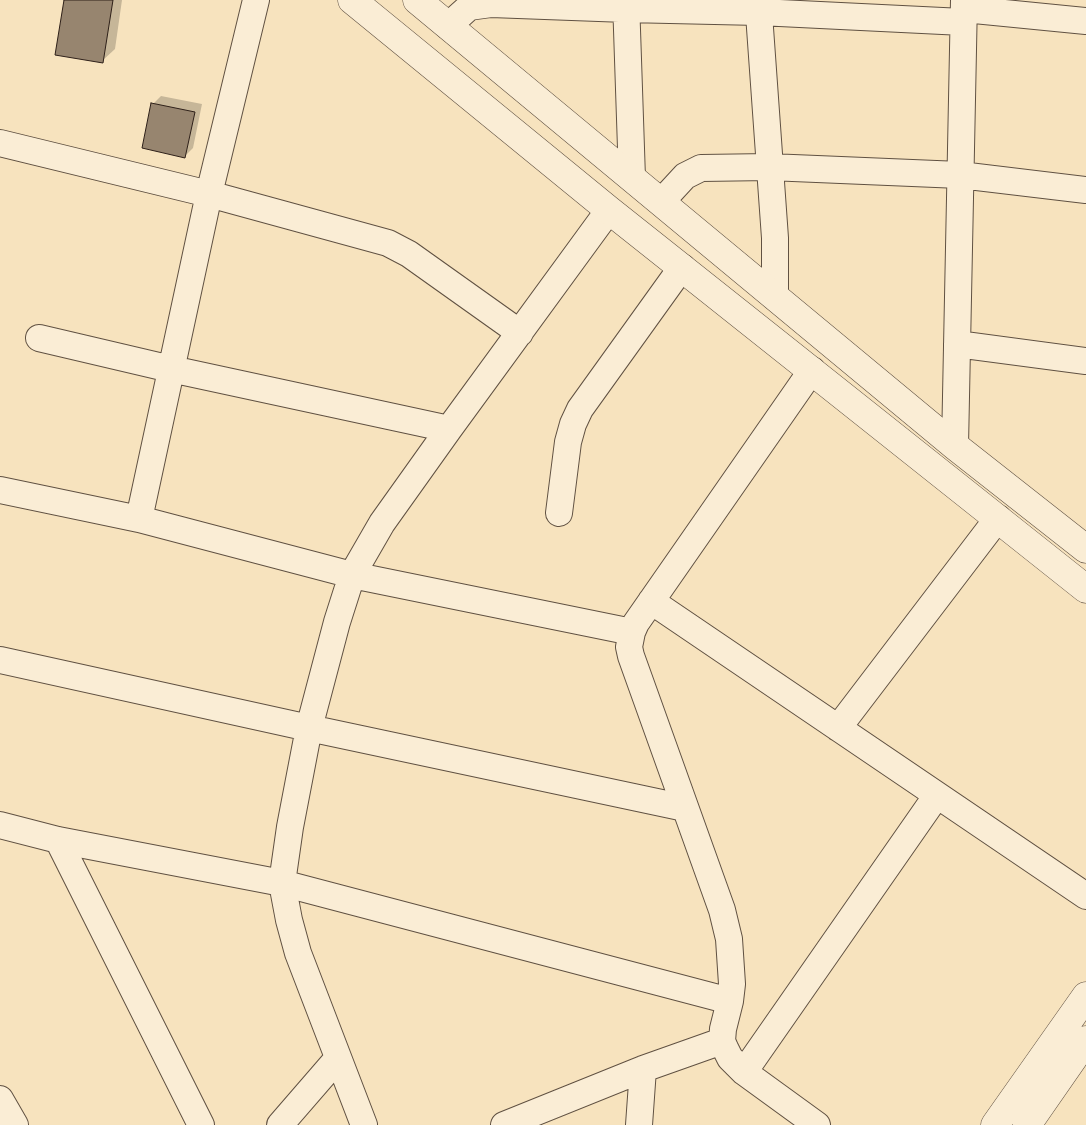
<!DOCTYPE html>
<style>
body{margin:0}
canvas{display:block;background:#f7e3be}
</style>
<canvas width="1086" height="1125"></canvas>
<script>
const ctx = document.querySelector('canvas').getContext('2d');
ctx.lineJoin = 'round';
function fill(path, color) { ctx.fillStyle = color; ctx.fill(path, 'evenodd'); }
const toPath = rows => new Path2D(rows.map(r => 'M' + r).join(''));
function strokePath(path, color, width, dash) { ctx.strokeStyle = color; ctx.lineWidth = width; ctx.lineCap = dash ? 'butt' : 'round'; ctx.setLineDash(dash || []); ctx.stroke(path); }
const shadow = toPath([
 [65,0,122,0,115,49,102,61],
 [161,96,202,104,193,148,185,156,153,104]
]);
const building = toPath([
 [64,0,113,0,103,63,55,55,64,0],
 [151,103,195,112,185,158,142,148,151,103]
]);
const minor = toPath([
 [626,0,632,178],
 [758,0,775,238,775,297],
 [964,9,1086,21],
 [448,26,469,7,491,4,626,9,759,12,963,22],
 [0,143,209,194,388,243,409,254,520,333],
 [661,202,685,176,701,168,769,167,960,175,1086,190],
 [39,338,171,369,449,429],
 [957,344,1086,361],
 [812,370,636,623,632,632,629,647,631,656,722,910,729,939,732,984,730,1001,723,1029,722,1041,725,1048,730,1058,744,1072,817,1125],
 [955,446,964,0],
 [0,490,139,519,352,575,632,632],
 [559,513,568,442,573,424,580,409,682,267],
 [139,519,209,194,256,0],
 [651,601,1086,896],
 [0,660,309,728,685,808],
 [838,728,998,518],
 [0,825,58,840,282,883,730,1001],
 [58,840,201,1125],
 [744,1072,937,795],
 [0,1099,15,1125],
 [280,1125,338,1058],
 [364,1125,298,953,289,920,282,883,290,827,309,728,337,622,352,575,382,523,449,429,609,210],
 [504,1125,643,1069,722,1041],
 [639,1125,643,1069]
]);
const tertiary = toPath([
 [352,0,609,210,1086,589],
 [417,0,955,446,1086,549],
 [995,1125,1086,996],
 [1027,1125,1086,1040]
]);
fill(shadow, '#0003');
fill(building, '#97856f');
strokePath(building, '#2e2019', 1);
strokePath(minor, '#605142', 28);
strokePath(tertiary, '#605142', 29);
strokePath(minor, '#faedd5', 26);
strokePath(tertiary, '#faedd5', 28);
</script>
